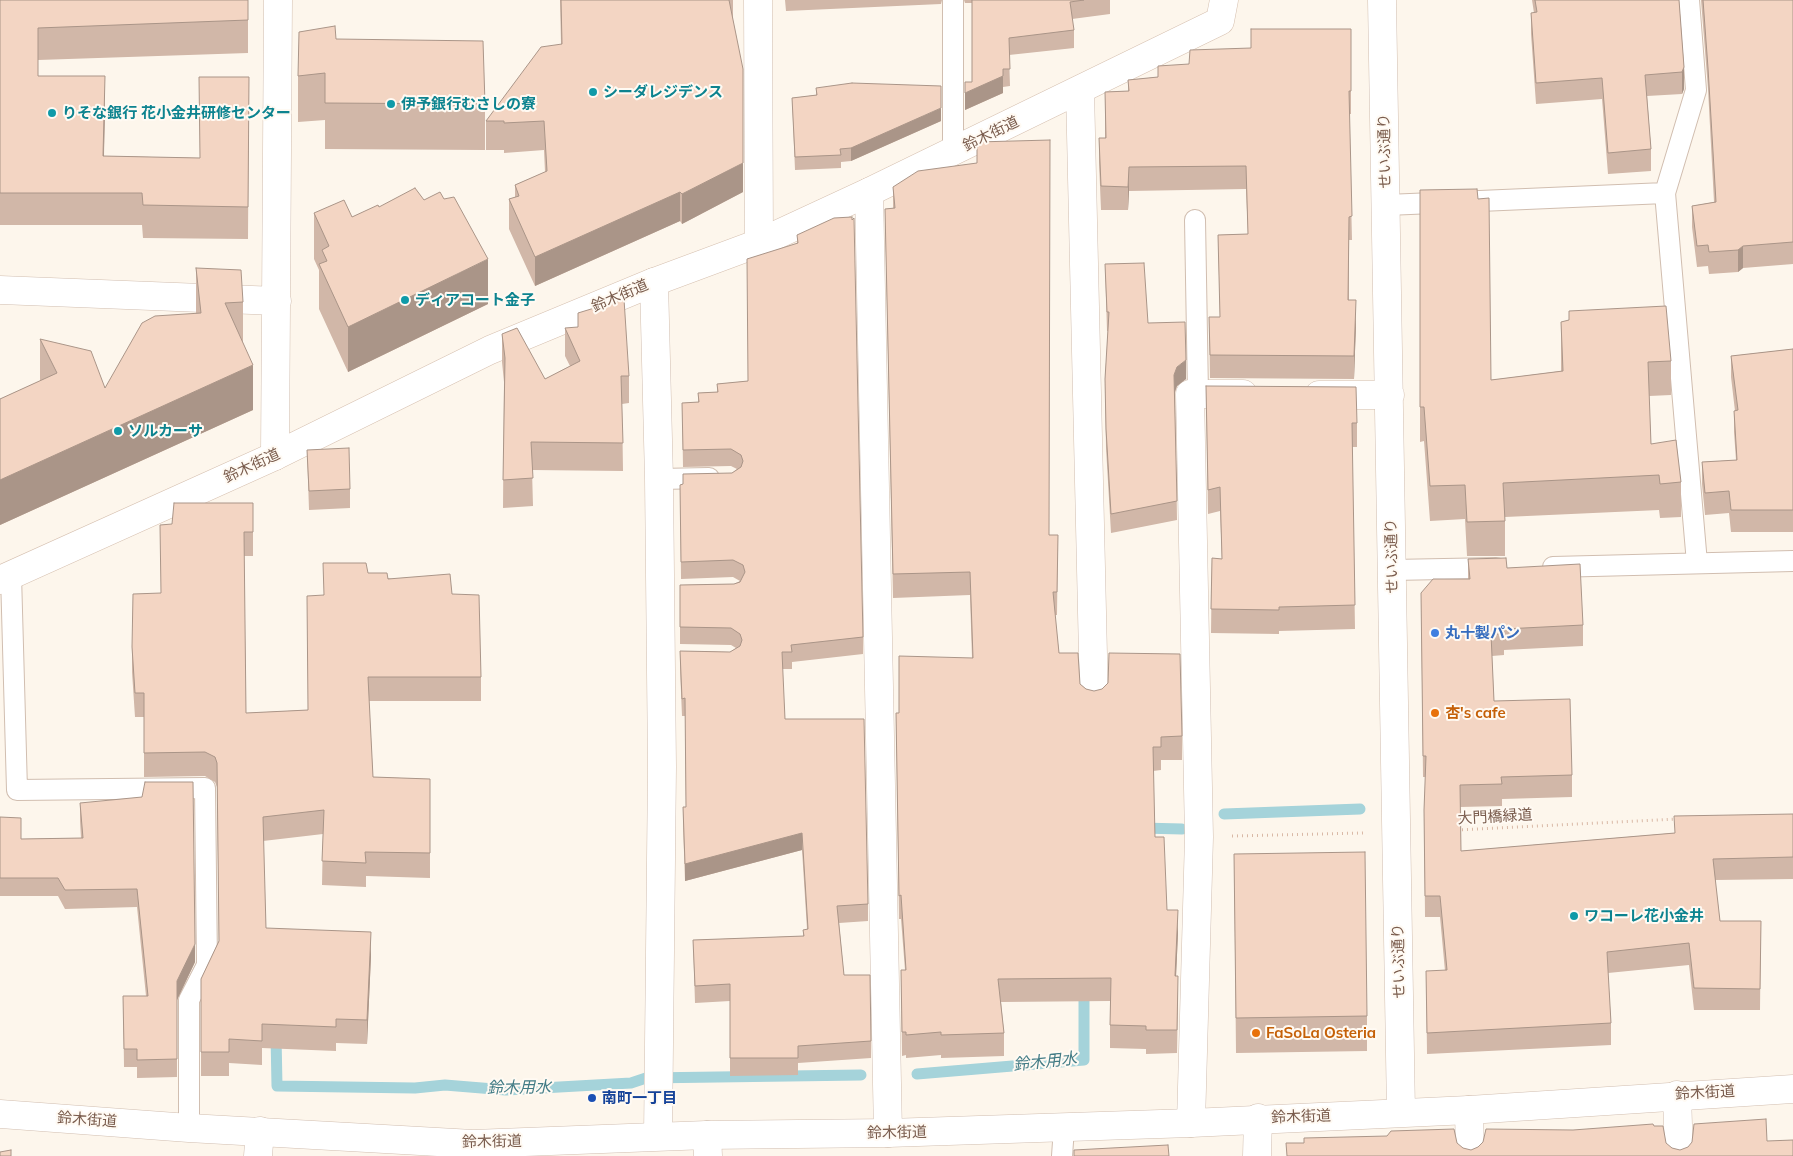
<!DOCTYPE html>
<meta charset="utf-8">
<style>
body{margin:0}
canvas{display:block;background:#fdf6ec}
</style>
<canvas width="1793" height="1156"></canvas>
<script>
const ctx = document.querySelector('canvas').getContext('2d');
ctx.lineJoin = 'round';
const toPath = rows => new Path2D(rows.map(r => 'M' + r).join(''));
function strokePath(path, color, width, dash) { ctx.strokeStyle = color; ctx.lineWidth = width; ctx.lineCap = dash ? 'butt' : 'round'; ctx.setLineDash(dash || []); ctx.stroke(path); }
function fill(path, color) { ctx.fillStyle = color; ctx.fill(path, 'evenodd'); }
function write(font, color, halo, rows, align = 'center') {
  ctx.font = font + ' Mulish,"Noto Sans JP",sans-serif'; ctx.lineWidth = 4; ctx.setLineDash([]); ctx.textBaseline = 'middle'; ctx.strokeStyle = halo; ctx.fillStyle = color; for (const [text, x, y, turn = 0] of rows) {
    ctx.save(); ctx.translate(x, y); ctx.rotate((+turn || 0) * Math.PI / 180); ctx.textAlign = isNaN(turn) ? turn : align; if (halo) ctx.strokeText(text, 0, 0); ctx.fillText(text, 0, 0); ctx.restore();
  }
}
const stream = toPath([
 [1224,814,1360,809],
 [1141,828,1182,829],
 [276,1035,277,1086,415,1088,445,1085,506,1090,631,1083,646,1078,861,1075],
 [917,1074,1084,1060,1084,987]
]);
const path = toPath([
 [1457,830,1678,819],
 [1232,836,1363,833]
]);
const service = toPath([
 [1689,0,1696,90,1665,193,1697,563],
 [953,152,953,0],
 [1387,205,1665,193],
 [1195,220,1198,394],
 [659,479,709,478],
 [1553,567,1793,561],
 [1392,570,1496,568],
 [11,575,17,790,205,788,207,965,189,1000,189,1128],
 [1062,1156,1064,1128]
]);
const minor = toPath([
 [758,0,759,243],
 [1382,0,1401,1112],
 [1080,90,1094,699],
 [869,192,888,1133],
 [654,282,659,479,662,767,658,1136],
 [0,290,277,301],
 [1319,395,1390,395],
 [275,456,278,0],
 [1677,1095,1679,1156],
 [1469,1110,1470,1156],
 [1191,1123,1199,837,1190,394,1243,394],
 [707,1135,708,1156],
 [258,1156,260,1131],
 [1257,1156,1258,1118]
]);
const tertiary = toPath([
 [0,1114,189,1128,473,1144,707,1135,888,1133,1191,1123,1469,1110,1793,1089]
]);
const secondary = toPath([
 [0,580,275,456,490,350,654,282,759,243,869,192,1220,21,1224,0]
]);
const wall = toPath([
 [0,0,248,0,248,53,38,60,38,76,105,109,104,156,200,158,249,77,248,239,143,238,142,225,0,225],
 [560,0,733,0,733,21,743,192,682,224,680,221,535,286,509,229,509,199,515,197,515,185,545,172,544,150,504,153,504,150,486,150,486,121,561,44],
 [785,0,942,0,941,4,786,11],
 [964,0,1110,0,1110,14,1072,19,1074,30,1074,48,1009,55,1010,86,1003,87,1003,93,965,110,972,82,972,3,965,3],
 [1532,0,1679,0,1684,89,1682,94,1647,96,1651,149,1651,171,1608,174,1602,99,1536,104,1531,34,1531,13,1534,13],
 [1701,0,1793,0,1793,264,1743,268,1738,272,1709,274,1708,266,1697,267,1692,227,1692,206,1714,202,1708,89],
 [1351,29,1351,114,1349,114,1352,240,1349,240,1349,300,1356,324,1354,379,1210,378,1209,317,1220,317,1218,235,1248,234,1246,189,1129,191,1128,210,1101,210,1099,162,1099,138,1105,138,1105,92,1128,91,1128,80,1158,77,1189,64,1251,48],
 [336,39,485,104,485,150,325,149,325,120,298,122,298,76],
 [816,88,941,121,851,161,841,162,841,168,795,170,792,98,816,95],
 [893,187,1049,535,1058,535,1057,615,1055,615,1059,653,1080,684,1086,689,1182,736,1182,760,1161,760,1161,770,1153,771,1155,837,1167,910,1178,933,1176,976,1178,999,1177,1053,1146,1054,1146,1049,1110,1048,1110,1001,1001,1002,1004,1033,1004,1056,941,1058,941,1055,906,1058,906,1055,902,1056,901,970,905,970,901,919,899,919,896,713,899,713,972,658,970,595,893,598,885,209,893,208],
 [1420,190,1491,380,1561,371,1561,322,1671,361,1671,395,1649,396,1651,444,1681,482,1681,517,1660,518,1659,510,1505,517,1505,556,1467,556,1465,519,1430,521,1424,441,1420,442],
 [379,207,488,304,348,372,319,309,319,270,314,259,314,213,352,217],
 [797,235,863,637,863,654,792,662,792,669,782,669,785,719,868,904,868,921,839,923,844,975,871,1041,871,1058,798,1063,798,1075,730,1076,730,1001,695,1003,693,940,803,936,803,930,807,929,802,850,685,881,683,824,683,807,686,807,685,716,682,716,680,668,680,651,730,652,736,648,731,645,680,644,680,585,734,584,740,581,733,577,681,579,680,485,732,473,737,469,731,466,683,467,682,403,698,402,698,393,717,392,717,384,748,381,797,243],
 [1105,264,1148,323,1186,379,1177,386,1175,393,1177,520,1111,533,1106,448,1105,379,1108,331,1107,331],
 [196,268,243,302,243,344,253,410,0,525,0,399,40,381,40,339,105,388,196,313],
 [565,328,629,376,629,403,622,404,623,471,532,470,533,506,503,508,504,382,502,362,502,334,545,379,570,366,565,356],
 [1793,349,1793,532,1731,532,1729,513,1705,515,1702,484,1702,462,1736,460,1734,432,1734,411,1735,411,1731,377,1731,356],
 [1206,386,1357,423,1357,447,1352,447,1355,629,1279,631,1279,634,1211,633,1212,558,1222,559,1220,511,1208,514],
 [307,450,350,489,350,508,309,510],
 [253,503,253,556,244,556,246,713,308,710,323,595,368,573,452,594,481,677,481,701,369,701,373,777,430,779,430,878,366,876,366,887,322,885,323,834,263,841,266,928,371,956,367,1044,336,1043,336,1051,262,1048,262,1065,229,1063,229,1076,201,1076,201,979,219,941,217,787,215,782,205,776,144,777,144,717,135,717,132,672,132,647,161,593,172,524],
 [1468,559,1507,568,1583,625,1583,646,1504,650,1504,655,1492,656,1494,701,1572,775,1572,797,1502,799,1502,806,1460,807,1461,851,1674,833,1793,814,1793,879,1715,880,1720,921,1761,921,1760,1010,1694,1010,1689,965,1608,973,1611,1023,1611,1045,1427,1054,1426,971,1445,971,1440,917,1425,917,1424,810,1426,777,1423,777,1421,593,1468,579],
 [80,803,195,962,177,1000,177,1077,137,1078,137,1067,124,1067,123,996,146,996,137,907,65,909,58,896,0,896,0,817,21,839,81,838,80,821],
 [1234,854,1367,1016,1367,1051,1236,1053]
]);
const shadedWall = toPath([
 [1684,67,1684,89,1682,94,1682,72],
 [105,76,105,109,103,188,103,156],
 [1003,76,1003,93,965,110,965,93],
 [941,108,941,121,851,161,851,148],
 [743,163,743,192,682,224,682,194],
 [1129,167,1129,191,1128,210,1128,187],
 [680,192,680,221,535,286,535,257],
 [1743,246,1743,268,1738,272,1738,250],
 [488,259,488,304,348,372,348,327],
 [1356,300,1356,324,1354,379,1354,356],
 [1186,360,1186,379,1177,386,1174,394,1174,375,1177,367],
 [253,365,253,410,0,525,0,480],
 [802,833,802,850,685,881,685,864],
 [1178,910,1178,933,1175,999,1175,976],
 [371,932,371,956,367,1044,367,1020],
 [195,944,195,962,177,1000,177,981]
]);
const building = toPath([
 [0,0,248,0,248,20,38,28,38,76,105,76,103,156,200,158,199,77,249,77,248,207,143,205,142,193,0,193,0,0],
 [561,0,729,0,743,69,743,163,682,194,680,192,535,257,509,199,519,196,515,185,547,171,544,121,504,123,504,121,486,121,541,47,562,44,561,0],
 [972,0,1084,0,1070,2,1074,30,1009,38,1010,69,1003,69,1003,76,965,93,965,82,972,82,972,0],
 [1535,0,1679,0,1684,67,1682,72,1645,75,1651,149,1608,153,1602,78,1536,83,1531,13,1537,12,1535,0],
 [1703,0,1793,0,1793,242,1743,246,1738,250,1709,252,1708,245,1697,246,1692,206,1716,202,1708,68,1703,0],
 [335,26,336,39,483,41,485,104,325,103,325,73,298,76,299,32,335,26],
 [1251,29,1351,29,1351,91,1349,91,1352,216,1349,217,1348,300,1356,300,1354,356,1210,355,1209,317,1220,317,1218,235,1248,234,1246,166,1129,167,1128,187,1101,186,1099,138,1106,138,1105,92,1129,91,1128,80,1158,77,1158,66,1189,64,1190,50,1251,48,1251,29],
 [852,83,941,86,941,108,851,148,840,149,841,155,795,157,792,98,817,95,816,88,852,83],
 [1050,140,1049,535,1058,535,1057,592,1053,592,1059,653,1078,653,1080,684,1086,689,1094,691,1102,689,1108,683,1109,653,1180,654,1182,736,1161,737,1161,747,1153,747,1155,837,1164,837,1167,910,1178,910,1175,976,1178,976,1177,1030,1146,1030,1146,1026,1110,1025,1111,978,998,979,1004,1033,941,1035,941,1032,906,1035,906,1032,902,1032,901,970,906,970,901,895,899,896,896,713,899,713,899,656,973,658,970,572,893,574,885,209,895,208,893,187,918,171,977,163,977,142,1050,140],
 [415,188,424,200,440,192,444,199,454,197,488,259,348,327,319,264,327,261,322,250,329,246,314,213,344,200,352,217,378,205,379,207,415,188],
 [1477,189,1478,199,1489,198,1491,380,1563,371,1561,322,1569,320,1569,311,1666,306,1671,361,1648,362,1651,444,1676,440,1681,482,1660,484,1659,475,1503,483,1505,521,1467,522,1465,485,1430,486,1424,407,1420,407,1420,190,1477,189],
 [852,217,852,220,854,218,863,637,791,645,792,652,782,652,785,719,864,719,868,904,837,906,844,975,870,975,871,1041,798,1046,798,1058,730,1058,730,984,695,986,693,940,804,936,803,930,808,929,802,833,685,864,683,807,686,807,685,698,682,699,680,651,730,652,740,646,742,640,740,634,731,628,680,627,680,585,734,584,740,582,745,572,743,565,733,560,681,562,680,485,683,484,683,474,732,473,741,467,743,461,741,455,731,449,683,450,682,403,699,402,698,393,718,392,717,384,748,381,747,259,798,243,797,235,834,218,852,217],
 [1144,263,1148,323,1185,322,1186,360,1177,367,1174,375,1177,501,1111,514,1106,429,1105,379,1109,312,1107,312,1105,264,1144,263],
 [196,268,241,270,243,302,225,303,253,365,0,480,0,399,57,373,40,339,91,351,105,388,142,323,155,316,201,313,196,268],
 [624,299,629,376,621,376,623,443,531,442,533,478,503,480,505,358,502,334,517,328,545,379,580,361,565,328,578,327,578,313,624,299],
 [1793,349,1793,510,1731,510,1729,491,1705,493,1702,462,1737,460,1734,411,1738,410,1731,356,1793,349],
 [1206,386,1356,387,1357,423,1352,423,1355,605,1279,607,1279,610,1211,609,1212,558,1222,559,1220,487,1208,490,1206,386],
 [349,448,350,489,309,491,307,450,349,448],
 [174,503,253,503,253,532,244,532,246,713,308,710,307,596,324,595,323,563,366,563,368,573,387,573,388,579,450,574,452,594,479,595,481,677,368,677,373,777,430,779,430,853,365,852,366,863,322,861,324,810,263,817,266,928,371,932,367,1020,336,1019,336,1027,262,1024,262,1041,229,1039,229,1052,201,1052,201,979,219,941,217,763,215,757,205,752,144,753,144,693,135,693,132,647,133,594,161,593,160,525,172,524,174,503],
 [1506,558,1507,568,1580,564,1583,625,1504,629,1504,634,1491,634,1494,701,1570,699,1572,775,1501,777,1502,784,1460,785,1461,851,1675,833,1674,816,1793,814,1793,857,1713,859,1720,921,1761,921,1760,989,1694,988,1689,943,1607,952,1611,1023,1427,1033,1426,971,1447,970,1440,896,1425,896,1424,810,1426,756,1423,756,1421,593,1433,579,1470,579,1468,559,1506,558],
 [145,782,193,782,195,944,177,981,177,1059,137,1060,137,1049,124,1049,123,996,148,996,137,889,65,890,58,878,0,878,0,817,21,818,21,839,83,838,80,803,142,797,145,782],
 [1365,852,1367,1016,1236,1018,1234,854,1365,852],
 [1766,1119,1767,1141,1793,1140,1793,1156,1287,1156,1286,1143,1304,1143,1304,1138,1387,1136,1391,1131,1454,1129,1457,1143,1463,1148,1471,1150,1478,1147,1483,1142,1486,1129,1573,1130,1653,1124,1654,1126,1663,1126,1666,1143,1672,1148,1680,1150,1688,1147,1692,1142,1694,1124,1766,1119],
 [1168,1145,1169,1156,1074,1156,1074,1150,1168,1145],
 [11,1150,11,1156,0,1156,0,1152,11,1150]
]);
const markers = [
 [593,92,5,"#0f9aa8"],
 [391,104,5,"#0f9aa8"],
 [52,113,5,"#0f9aa8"],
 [405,300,5,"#0f9aa8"],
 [118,431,5,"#0f9aa8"],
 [1435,633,5,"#3f7fe0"],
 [1435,713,5,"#e8710a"],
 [1574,916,5,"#0f9aa8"],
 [1256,1033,5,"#e8710a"],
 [592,1098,5,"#1a4fb4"]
];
const cultureNames = [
 ["シーダレジデンス",603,92],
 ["伊予銀行むさしの寮",401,104],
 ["りそな銀行 花小金井研修センター",62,113],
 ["ディアコート金子",415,300],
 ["ソルカーサ",128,431],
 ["ワコーレ花小金井",1584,916]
];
const streetNames = [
 ["鈴木街道",991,134,-26],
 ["せいぶ通り",1385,151,-91],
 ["鈴木街道",620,296,-23],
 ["鈴木街道",252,466,-25],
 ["せいぶ通り",1392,556,-91],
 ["大門橋緑道",1495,817,-3],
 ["せいぶ通り",1399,961,-91],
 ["鈴木街道",1705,1093,-3],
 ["鈴木街道",1301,1117,-2],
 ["鈴木街道",87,1120,4],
 ["鈴木街道",897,1133,-1],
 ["鈴木街道",492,1142,-1]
];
const shopNames = [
 ["丸十製パン",1445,633]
];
const foodNames = [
 ["杏's cafe",1445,713],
 ["FaSoLa Osteria",1266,1033]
];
const transitNames = [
 ["南町一丁目",602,1098]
];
const waterNames = [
 ["鈴木用水",1045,1062,-6],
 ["鈴木用水",519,1088,-1]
];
strokePath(stream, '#a5d3da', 11);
strokePath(service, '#d1beb0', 22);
strokePath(minor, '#d1beb0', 29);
strokePath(tertiary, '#d1beb0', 29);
strokePath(secondary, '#d6c0b0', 29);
strokePath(path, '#d9b8a5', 3, [1, 4]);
strokePath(service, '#fff', 20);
strokePath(minor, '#fff', 28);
strokePath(tertiary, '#fff', 28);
strokePath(secondary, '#fff', 28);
fill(wall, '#d1b7a8');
fill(shadedWall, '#aa9588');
fill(building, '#f3d5c3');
strokePath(building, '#aa9588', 1);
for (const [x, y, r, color] of markers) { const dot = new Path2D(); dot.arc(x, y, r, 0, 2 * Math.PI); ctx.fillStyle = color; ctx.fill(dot); strokePath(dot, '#fffaf3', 2); }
write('bold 15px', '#0d838f', '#fffaf3', cultureNames, 'left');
write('15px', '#7a5c4d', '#fffaf3', streetNames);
write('bold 15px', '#366cbe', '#fffaf3', shopNames, 'left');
write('bold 15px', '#c56008', '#fffaf3', foodNames, 'left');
write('bold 15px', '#164399', '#fffaf3', transitNames, 'left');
write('italic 16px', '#437c86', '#fffaf3', waterNames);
</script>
